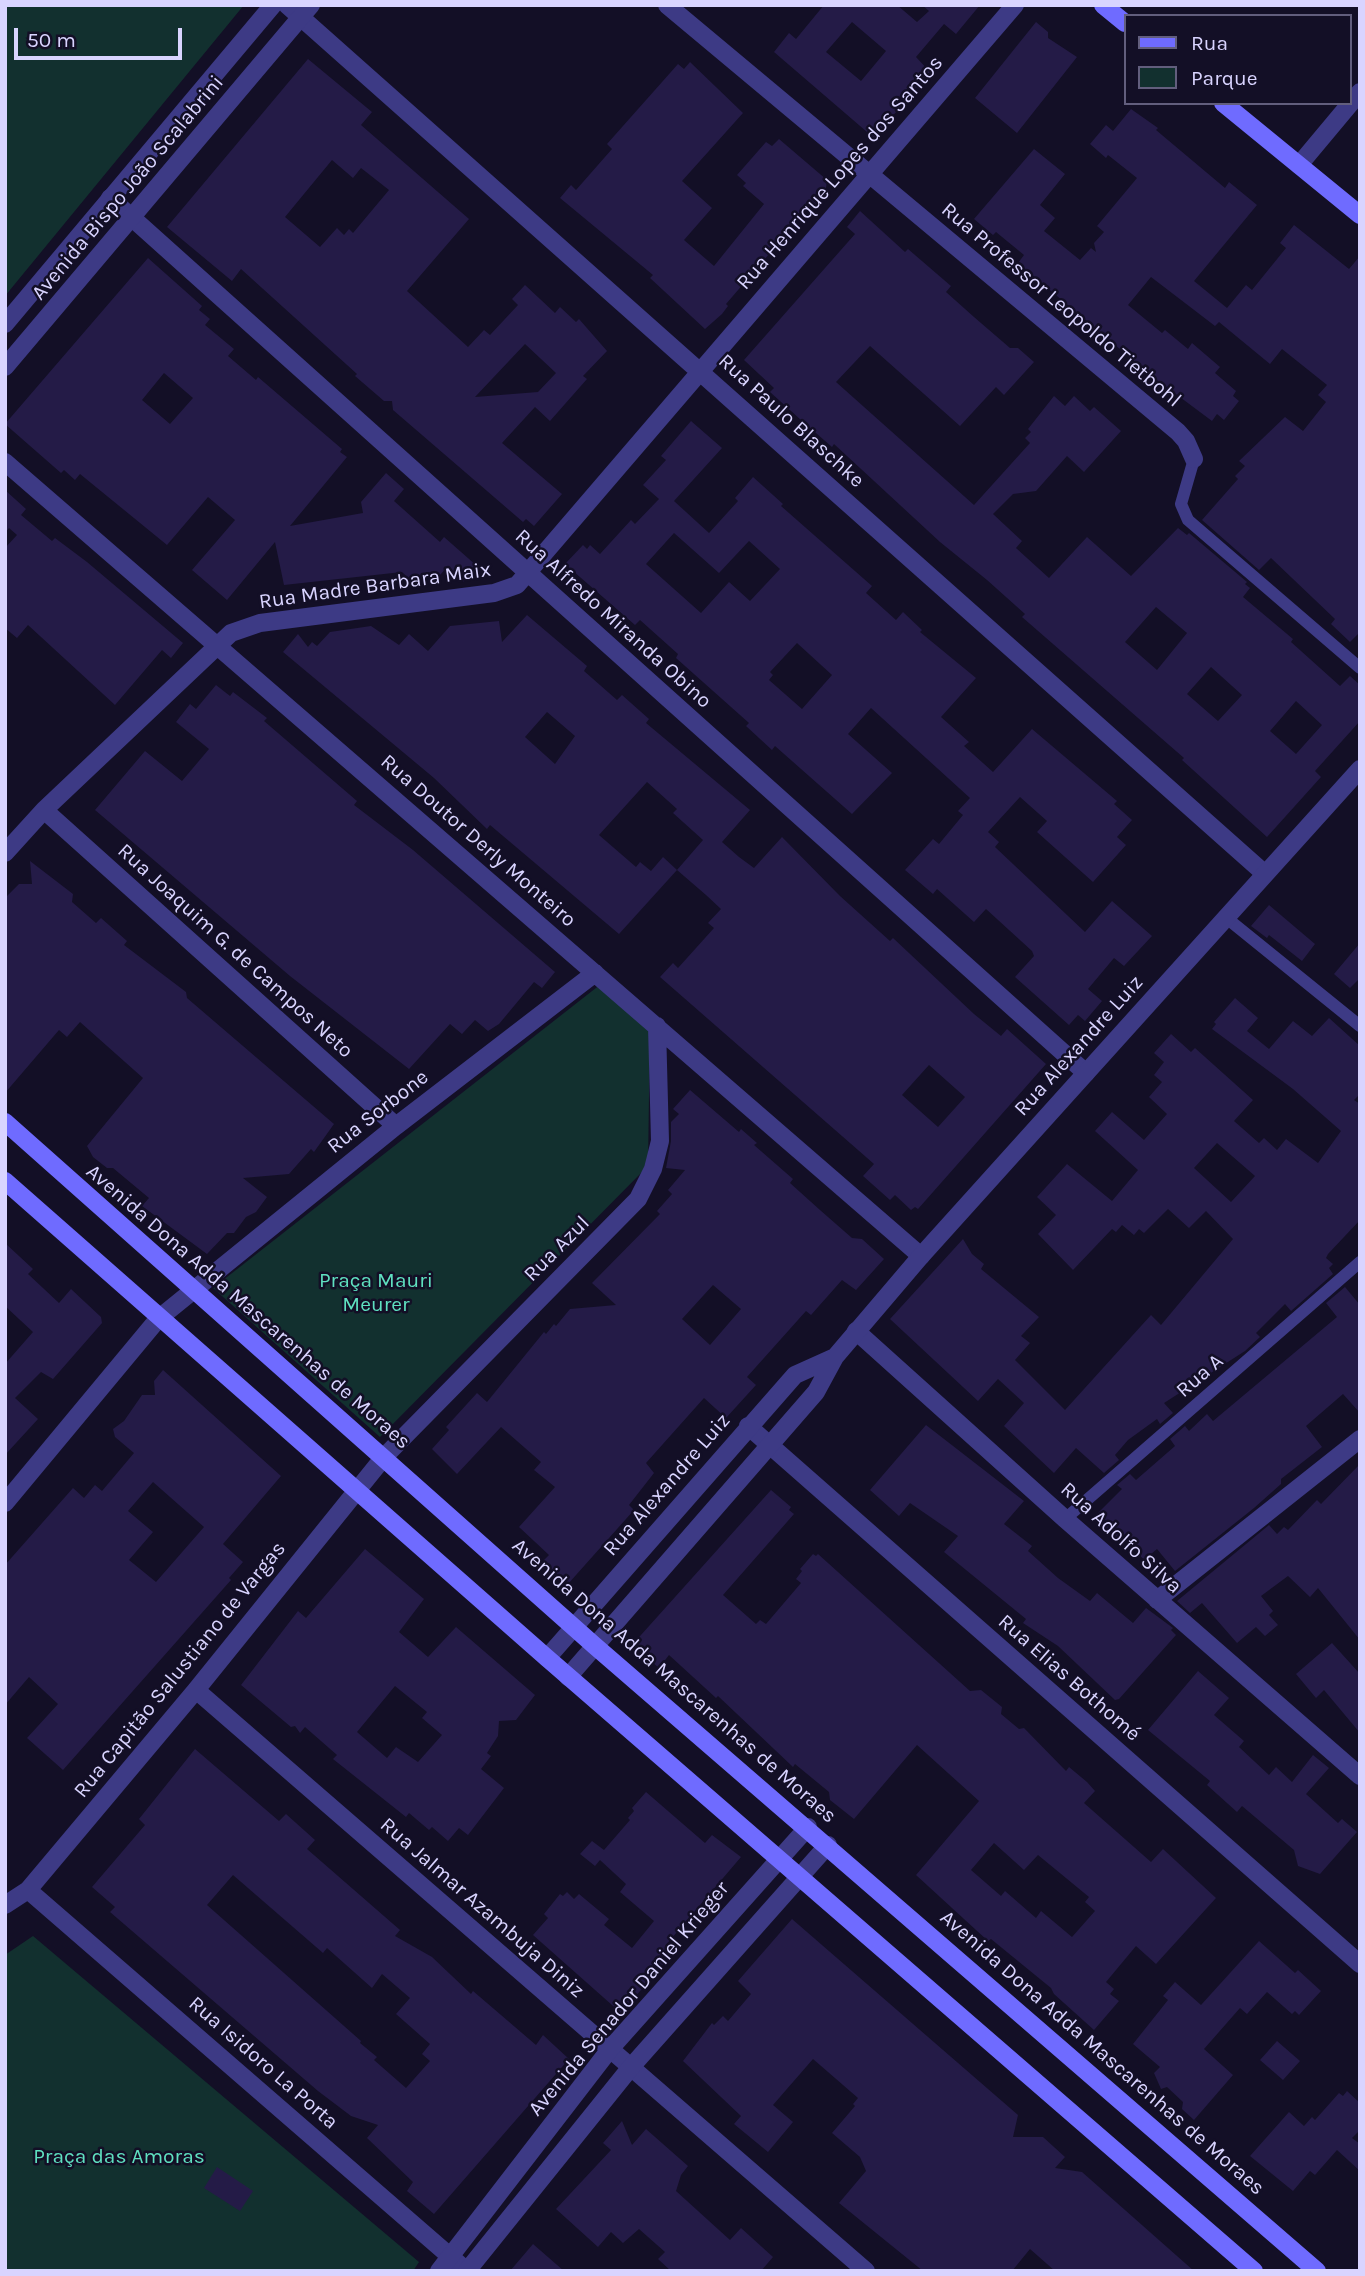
<!DOCTYPE html>
<meta charset="utf-8">
<style>
body{margin:0}
#map{position:relative;width:1365px;height:2276px;overflow:hidden;background:#130f26;font-family:Karla,sans-serif}
canvas{display:block}
.frame{position:absolute;inset:0;border:7px solid #d9d4ff;pointer-events:none}
.legend{position:absolute;left:1124px;top:14px;width:228px;height:91px;box-sizing:border-box;background:#130f26;border:2px solid #625e7d;margin:0;padding:9px 12px;list-style:none;font-size:21px;color:#d9d4ff}
.legend li{display:flex;align-items:center;gap:14px;height:35px}
.legend b{width:35px;border:2px solid #625e7d}
.scale{position:absolute;left:14px;top:28px;width:168px;height:32px;box-sizing:border-box;border:4px solid #d9d4ff;border-top:0;padding-left:9px;font-size:21px;line-height:24px;white-space:nowrap;color:#d9d4ff;-webkit-text-stroke:5px #130f26;paint-order:stroke}
</style>
<div id="map">
<canvas width="1365" height="2276"></canvas>
<div class="frame"></div>
<ul class="legend">
<li><b style="height:9px;background:#6f6bff"></b>Rua</li>
<li><b style="height:19px;background:#12302f"></b>Parque</li>
</ul>
<div class="scale">50 m</div>
</div>
<script>
const ctx = document.querySelector('canvas').getContext('2d');
ctx.lineJoin = 'round';
function fill(path, color) { ctx.fillStyle = color; ctx.fill(path, 'evenodd'); }
const toPath = rows => new Path2D(rows.map(r => 'M' + r).join(''));
function strokePath(path, color, width, dash) { ctx.strokeStyle = color; ctx.lineWidth = width; ctx.lineCap = dash ? 'butt' : 'round'; ctx.setLineDash(dash || []); ctx.stroke(path); }
function write(font, color, halo, rows, align = 'center') {
  ctx.font = font + ' Karla,sans-serif'; ctx.lineWidth = 5; ctx.setLineDash([]); ctx.textBaseline = 'middle'; ctx.strokeStyle = halo; ctx.fillStyle = color; for (const [text, x, y, turn = 0] of rows) {
    ctx.save(); ctx.translate(x, y); ctx.rotate((+turn || 0) * Math.PI / 180); ctx.textAlign = isNaN(turn) ? turn : align; if (halo) ctx.strokeText(text, 0, 0); ctx.fillText(text, 0, 0); ctx.restore();
  }
}
const green = toPath([
 [5,5,244,5,5,296],
 [601,984,650,1026,648,1166,380,1437,213,1288],
 [33,1936,419,2262,413,2271,5,2271,5,1955]
]);
const building = toPath([
 [824,5,897,5,917,22,929,11,922,5,980,5,956,34,944,24,916,57,930,72,874,138,774,52,789,33,796,39],
 [852,22,886,51,861,81,826,52],
 [1036,22,1048,32,1048,38,1077,57,1017,133,975,98],
 [308,59,372,112,361,125,469,219,407,291,468,347,484,330,490,335,518,305,512,299,525,285,555,313,560,307,576,322,579,319,607,351,583,376,587,379,550,421,535,407,502,443,562,494,534,526,526,519,523,522,393,410,392,401,384,401,355,376,357,374,241,269,232,281,167,227],
 [332,160,353,178,361,168,389,190,353,233,349,229,344,235,337,228,320,247,285,217],
 [525,344,556,373,538,392,475,397],
 [690,62,743,113,682,181,712,208,684,240,714,266,764,204,743,186,746,183,737,175,766,142,772,146,779,139,827,180,825,196,811,213,807,210,726,304,728,306,722,314,705,329,650,278,653,275,560,198,571,185,576,190,612,149,607,144,678,64,684,69],
 [1131,109,1158,128,1156,130,1225,188,1229,182,1257,205,1194,281,1227,308,1246,285,1252,290,1286,248,1280,243,1294,225,1349,269,1360,256,1360,632,1350,642,1331,624,1335,619,1271,558,1259,570,1202,520,1238,479,1235,476,1245,466,1239,461,1285,417,1303,431,1326,402,1318,395,1327,385,1282,349,1270,364,1219,322,1215,326,1151,277,1128,305,1162,333,1165,330,1188,349,1192,343,1220,367,1215,373,1236,391,1233,396,1239,401,1224,420,1217,414,1212,421,1153,377,1018,263,1024,255,996,232,993,235,974,219,1034,149,1065,174,1040,205,1055,218,1044,231,1080,260,1091,248,1096,252,1094,243,1104,232,1097,226,1137,178,1108,155,1106,158,1090,144,1106,125,1113,131],
 [860,211,905,252,908,249,951,286,946,292,974,317,1010,348,1018,348,1034,362,1004,395,996,387,960,426,870,346,836,382,974,505,1030,443,1025,438,1031,432,1028,429,1054,396,1065,406,1074,396,1090,411,1094,407,1121,431,1084,472,1067,456,1036,491,1013,494,993,514,1022,541,1016,548,1049,578,1087,537,1131,576,1178,528,1187,535,1189,533,1247,582,1245,584,1250,588,1243,597,1293,639,1291,642,1340,686,1350,676,1360,685,1360,721,1315,771,1321,777,1267,837,1182,760,1184,758,1022,617,1025,614,987,580,940,542,834,444,832,447,801,420,770,392,774,388,744,360,855,234,847,227],
 [1156,607,1187,633,1157,670,1125,642],
 [1211,667,1242,695,1218,721,1187,694],
 [1296,701,1322,725,1296,754,1270,731],
 [148,258,202,306,199,310,210,319,205,325,234,349,228,356,256,380,258,377,342,449,340,452,347,457,290,526,363,513,361,502,386,473,404,489,394,501,440,542,444,537,477,566,463,582,447,567,434,582,424,574,416,585,402,572,284,585,275,542,227,600,192,570,235,520,208,497,167,545,80,474,75,480,64,470,61,473,5,424],
 [164,373,193,398,170,424,142,400],
 [691,421,722,448,674,501,709,533,738,501,735,498,753,477,783,504,781,506,872,586,866,593,896,620,903,612,922,630,920,632,976,678,941,717,969,742,964,746,993,772,1032,729,1117,801,1114,804,1132,820,1117,837,1126,845,1093,882,1037,832,1047,821,1020,797,988,832,999,842,995,847,1085,932,1112,901,1152,936,1124,966,1114,958,1088,989,1102,1001,1085,1021,1078,1015,1069,1025,1015,977,1034,956,1032,951,986,909,974,922,937,889,933,894,905,870,933,839,939,844,963,815,958,811,970,798,871,708,848,734,892,773,852,814,775,746,772,750,746,726,749,723,676,658,678,654,640,620,635,625,565,564,583,545,587,549,590,545,600,554,631,520,635,524,659,499,643,485,666,460,661,456],
 [674,533,719,573,749,541,780,569,750,601,729,582,701,613,646,564],
 [797,643,832,675,802,709,769,680,773,675,770,672],
 [5,490,26,509,21,515,52,541,55,538,87,562,183,643,171,658,162,650,115,705,28,625,17,638,5,628,5,548,17,535,9,528,5,533],
 [527,615,587,666,584,671,617,700,622,695,649,719,646,723,750,810,722,842,739,857,754,868,782,837,840,896,890,941,893,938,974,1014,1001,1036,1007,1029,1046,1064,918,1209,915,1207,911,1210,895,1195,890,1200,863,1176,874,1164,660,977,673,963,678,968,714,928,708,923,721,909,706,895,677,870,619,934,490,825,487,829,434,778,283,652,298,634,308,647,312,642,317,646,330,632,371,626,399,645,409,634,428,651,450,626,499,621,502,642],
 [547,712,575,736,555,764,525,737],
 [647,782,677,809,673,813,703,840,677,870,663,857,651,871,640,862,636,867,599,835],
 [929,1065,965,1097,938,1127,902,1095],
 [216,685,230,696,233,692,267,718,264,721,357,801,354,805,413,850,555,972,542,988,534,982,499,1024,488,1031,475,1020,462,1034,450,1024,409,1069,290,976,95,810,145,751,182,781,209,749,176,722,190,704,196,709],
 [30,861,73,894,72,902,96,923,101,918,127,941,124,945,186,992,187,998,334,1124,314,1152,311,1149,289,1174,243,1178,267,1197,256,1212,246,1217,234,1233,227,1233,207,1254,142,1206,149,1198,113,1168,107,1168,93,1157,87,1146,143,1078,80,1022,67,1037,59,1030,5,1093,5,898,19,884,32,884],
 [1269,905,1315,944,1302,961,1269,935,1267,938,1251,926],
 [1360,943,1360,978,1350,988,1334,974],
 [1235,998,1258,1018,1247,1031,1269,1049,1293,1021,1312,1036,1329,1018,1360,1046,1360,1094,1354,1100,1360,1104,1360,1220,1328,1254,1326,1258,1333,1264,1329,1268,1333,1274,1291,1311,1285,1304,1256,1333,1260,1337,1245,1351,1164,1403,1173,1413,1160,1424,1157,1419,1128,1440,1115,1455,1119,1460,1104,1473,1076,1448,1054,1473,1004,1426,1024,1403,998,1379,978,1401,890,1319,963,1239,972,1254,984,1264,981,1269,1039,1317,1021,1336,1030,1343,1015,1360,1065,1410,1151,1315,1161,1325,1233,1239,1206,1211,1189,1228,1168,1209,1144,1233,1139,1229,1134,1235,1122,1225,1116,1232,1112,1229,1073,1270,1038,1234,1056,1215,1037,1197,1067,1164,1112,1201,1138,1170,1095,1131,1112,1112,1144,1140,1167,1114,1149,1097,1162,1082,1154,1075,1164,1062,1154,1053,1171,1034,1191,1052,1195,1048,1253,1100,1234,1121,1259,1143,1264,1138,1277,1150,1286,1139,1318,1163,1341,1131,1293,1089,1212,1029,1216,1024,1214,1022],
 [1217,1143,1255,1176,1231,1202,1194,1168],
 [690,1090,739,1132,741,1129,757,1143,754,1145,793,1179,790,1183,820,1210,852,1238,862,1239,884,1259,856,1290,842,1280,811,1315,806,1311,747,1377,756,1385,726,1418,704,1398,646,1463,654,1473,629,1505,634,1510,568,1584,542,1562,549,1555,519,1527,555,1487,534,1470,541,1462,501,1427,457,1474,432,1449,449,1430,446,1427,477,1393,487,1402,544,1332,546,1334,554,1324,556,1326,570,1309,616,1305,592,1283,660,1214,657,1211,672,1194,668,1190,685,1170,666,1168,671,1141,671,1122,679,1114,673,1109],
 [713,1285,741,1309,710,1345,682,1319],
 [5,1243,33,1269,28,1274,59,1303,71,1289,101,1317,102,1323,53,1379,41,1372,15,1398,38,1419,5,1455,5,1364,33,1332,5,1306],
 [1345,1287,1360,1305,1360,1413,1343,1394,1306,1426,1322,1447,1281,1479,1281,1484,1254,1508,1175,1571,1157,1549,1144,1560,1126,1540,1122,1544,1094,1517,1122,1489,1117,1485,1130,1474,1136,1480,1175,1446,1170,1439,1185,1426,1189,1431,1207,1414,1213,1421,1337,1317,1326,1303],
 [163,1370,281,1476,223,1544,243,1562,229,1578,231,1580,63,1770,27,1738,58,1704,29,1677,5,1705,5,1565,73,1488,84,1498,95,1485,102,1491,134,1453,115,1437,113,1429,124,1421,142,1395,155,1395,154,1381],
 [153,1482,204,1527,156,1582,129,1560,153,1532,128,1511],
 [926,1425,1024,1501,1004,1524,1032,1546,1028,1551,1058,1578,1090,1601,1097,1593,1133,1623,1146,1608,1173,1628,1171,1630,1176,1635,1119,1699,1115,1700,1058,1646,1023,1623,1026,1619,944,1552,958,1536,910,1503,899,1516,870,1490],
 [1360,1464,1360,1640,1318,1588,1310,1597,1288,1576,1261,1596,1273,1611,1269,1615,1278,1625,1265,1636,1256,1627,1237,1643,1202,1603,1190,1613,1177,1601,1269,1525,1277,1534,1284,1527,1288,1530,1317,1500,1321,1504],
 [771,1490,791,1507,789,1510,794,1514,723,1595,756,1624,760,1620,766,1624,801,1583,796,1579,802,1571,800,1569,813,1554,816,1556,818,1554,970,1691,981,1690,1002,1707,1001,1714,1019,1729,1024,1728,1066,1771,1069,1767,1087,1782,1095,1791,1084,1803,1151,1862,1163,1849,1216,1898,1156,1964,1136,1946,1106,1982,1114,1989,1110,1994,1119,2001,1094,2030,1054,1994,1051,1988,991,1939,988,1941,916,1875,979,1801,917,1745,854,1819,830,1800,829,1792,795,1764,793,1767,718,1696,716,1698,669,1655,659,1668,632,1645],
 [994,1843,1024,1870,1038,1855,1089,1897,1085,1902,1095,1911,1072,1937,1041,1911,1036,1918,1005,1891,1001,1896,971,1870],
 [365,1549,424,1599,399,1632,428,1657,456,1627,535,1695,516,1720,499,1721,498,1736,487,1753,491,1756,481,1769,504,1788,468,1835,459,1828,448,1841,432,1827,429,1830,409,1813,406,1817,333,1759,337,1755,305,1727,300,1733,295,1726,291,1727,241,1685,298,1611,306,1618],
 [395,1686,427,1712,422,1718,442,1735,418,1762,396,1747,387,1758,357,1732],
 [1332,1643,1360,1674,1360,1733,1324,1690,1316,1698,1296,1674],
 [1198,1671,1229,1698,1214,1715,1244,1741,1239,1747,1269,1775,1276,1767,1292,1782,1313,1755,1329,1768,1306,1794,1338,1823,1342,1819,1357,1832,1320,1874,1298,1866,1294,1850,1242,1806,1237,1812,1207,1785,1210,1781,1148,1730],
 [195,1749,279,1821,286,1814,315,1840,307,1849,400,1930,395,1936,432,1957,471,1994,473,1991,536,2045,543,2035,569,2059,434,2214,407,2191,413,2182,367,2138,378,2125,351,2116,318,2091,110,1912,115,1907,92,1887,145,1825,139,1819],
 [233,1875,323,1953,327,1948,372,1988,382,1974,410,1998,396,2014,430,2044,422,2054,430,2061,406,2088,374,2060,377,2057,360,2043,361,2041,207,1905],
 [646,1792,705,1843,712,1835,741,1857,665,1946,673,1953,621,2013,533,1935,548,1918,544,1914,560,1894,563,1896,567,1892,574,1899,579,1894,609,1919,604,1925,632,1948,654,1921,620,1892,626,1884,600,1860,595,1866,580,1854,592,1841,604,1850,630,1820,628,1818,634,1811,632,1808],
 [792,1919,1018,2115,1013,2137,1043,2137,1065,2157,1055,2168,1082,2172,1194,2271,1055,2271,1030,2249,1012,2271,923,2271,839,2203,866,2171,860,2157,832,2133,855,2106,853,2104,858,2098,813,2059,773,2105,793,2122,768,2152,734,2124,741,2116,683,2061,712,2023,714,2025,723,2016,728,2021,751,1994,738,1981],
 [1259,1941,1295,1973,1298,1970,1321,1991,1299,2015,1295,2011,1292,2014,1267,1992,1247,2014,1240,2008,1204,2049,1233,2075,1194,2120,1182,2109,1183,2102,1167,2087,1161,2089,1154,2073,1160,2067,1133,2044,1168,2000,1163,1996,1175,1982,1201,2005],
 [1277,2041,1300,2061,1283,2080,1260,2060],
 [1347,2091,1360,2103,1360,2130,1352,2138,1360,2144,1360,2171,1337,2150,1315,2175,1310,2171,1293,2191,1250,2156,1289,2112,1304,2126,1312,2117,1315,2120,1339,2093,1343,2096],
 [622,2121,632,2145,646,2129,688,2166,681,2175,676,2191,730,2240,741,2228,773,2257,761,2271,671,2271,658,2259,665,2252,639,2229,623,2243,611,2232,598,2247,556,2209,611,2150,603,2143],
 [217,2167,253,2191,240,2211,204,2188],
 [533,2244,564,2271,510,2271]
]);
const service = toPath([
 [1194,459,1181,504,1188,520,1360,668],
 [1224,916,1360,1026],
 [1065,1519,1360,1262]
]);
const minor = toPath([
 [287,5,1264,873],
 [667,5,1178,432,1186,441,1194,459],
 [1299,165,1360,92],
 [110,198,1086,1073],
 [5,462,921,1256],
 [44,810,396,1126],
 [5,853,44,810,231,633,260,623,494,593,517,585,1015,5],
 [856,1331,1065,1519,1360,1776],
 [748,1426,1360,1964],
 [5,1503,158,1319,396,1126,595,973],
 [1157,1600,1360,1439],
 [196,1690,866,2271],
 [28,1890,467,2271],
 [5,1905,28,1890,196,1690,384,1457,638,1199,653,1169,660,1141,657,1026]
]);
const tertiary = toPath([
 [5,324,273,5],
 [5,367,311,5],
 [547,1658,795,1375,835,1357],
 [568,1677,816,1392,835,1357,921,1256,1360,769],
 [439,2271,610,2049,808,1827],
 [467,2271,631,2067,828,1845]
]);
const secondary = toPath([
 [1103,5,1125,23],
 [1223,103,1360,215],
 [5,1122,595,1646,1317,2271],
 [5,1181,547,1658,1254,2271]
]);
const streetNames = [
 ["Rua Henrique Lopes dos Santos",840,173,-49],
 ["Avenida Bispo João Scalabrini",128,188,-50],
 ["Rua Professor Leopoldo Tietbohl",1061,305,40],
 ["Rua Paulo Blaschke",791,421,42],
 ["Rua Madre Barbara Maix",375,586,-8],
 ["Rua Alfredo Miranda Obino",613,619,42],
 ["Rua Doutor Derly Monteiro",478,841,41],
 ["Rua Joaquim G. de Campos Neto",235,951,42],
 ["Rua Alexandre Luiz",1079,1046,-48],
 ["Rua Sorbone",378,1112,-38],
 ["Rua Azul",557,1249,-45],
 ["Avenida Dona Adda Mascarenhas de Moraes",248,1307,41],
 ["Rua A",1200,1376,-41],
 ["Rua Alexandre Luiz",667,1485,-49],
 ["Rua Adolfo Silva",1121,1538,42],
 ["Rua Capitão Salustiano de Vargas",180,1670,-51],
 ["Rua Elias Bothomé",1069,1678,41],
 ["Avenida Dona Adda Mascarenhas de Moraes",674,1681,41],
 ["Rua Jalmar Azambuja Diniz",482,1908,41],
 ["Avenida Senador Daniel Krieger",629,1999,-50],
 ["Avenida Dona Adda Mascarenhas de Moraes",1102,2053,41],
 ["Rua Isidoro La Porta",263,2063,41]
];
const parkNames = [
 ["Praça Mauri",376,1281],
 ["Meurer",376,1305],
 ["Praça das Amoras",119,2157]
];
fill(green, '#12302f');
fill(building, '#241b47');
strokePath(service, '#3d3a85', 12);
strokePath(minor, '#3d3a85', 18);
strokePath(tertiary, '#3d3a85', 18);
strokePath(secondary, '#6f6bff', 18);
write('21px', '#d9d4ff', '#130f26', streetNames);
write('21px', '#5fe0c0', '#130f26', parkNames);
</script>
